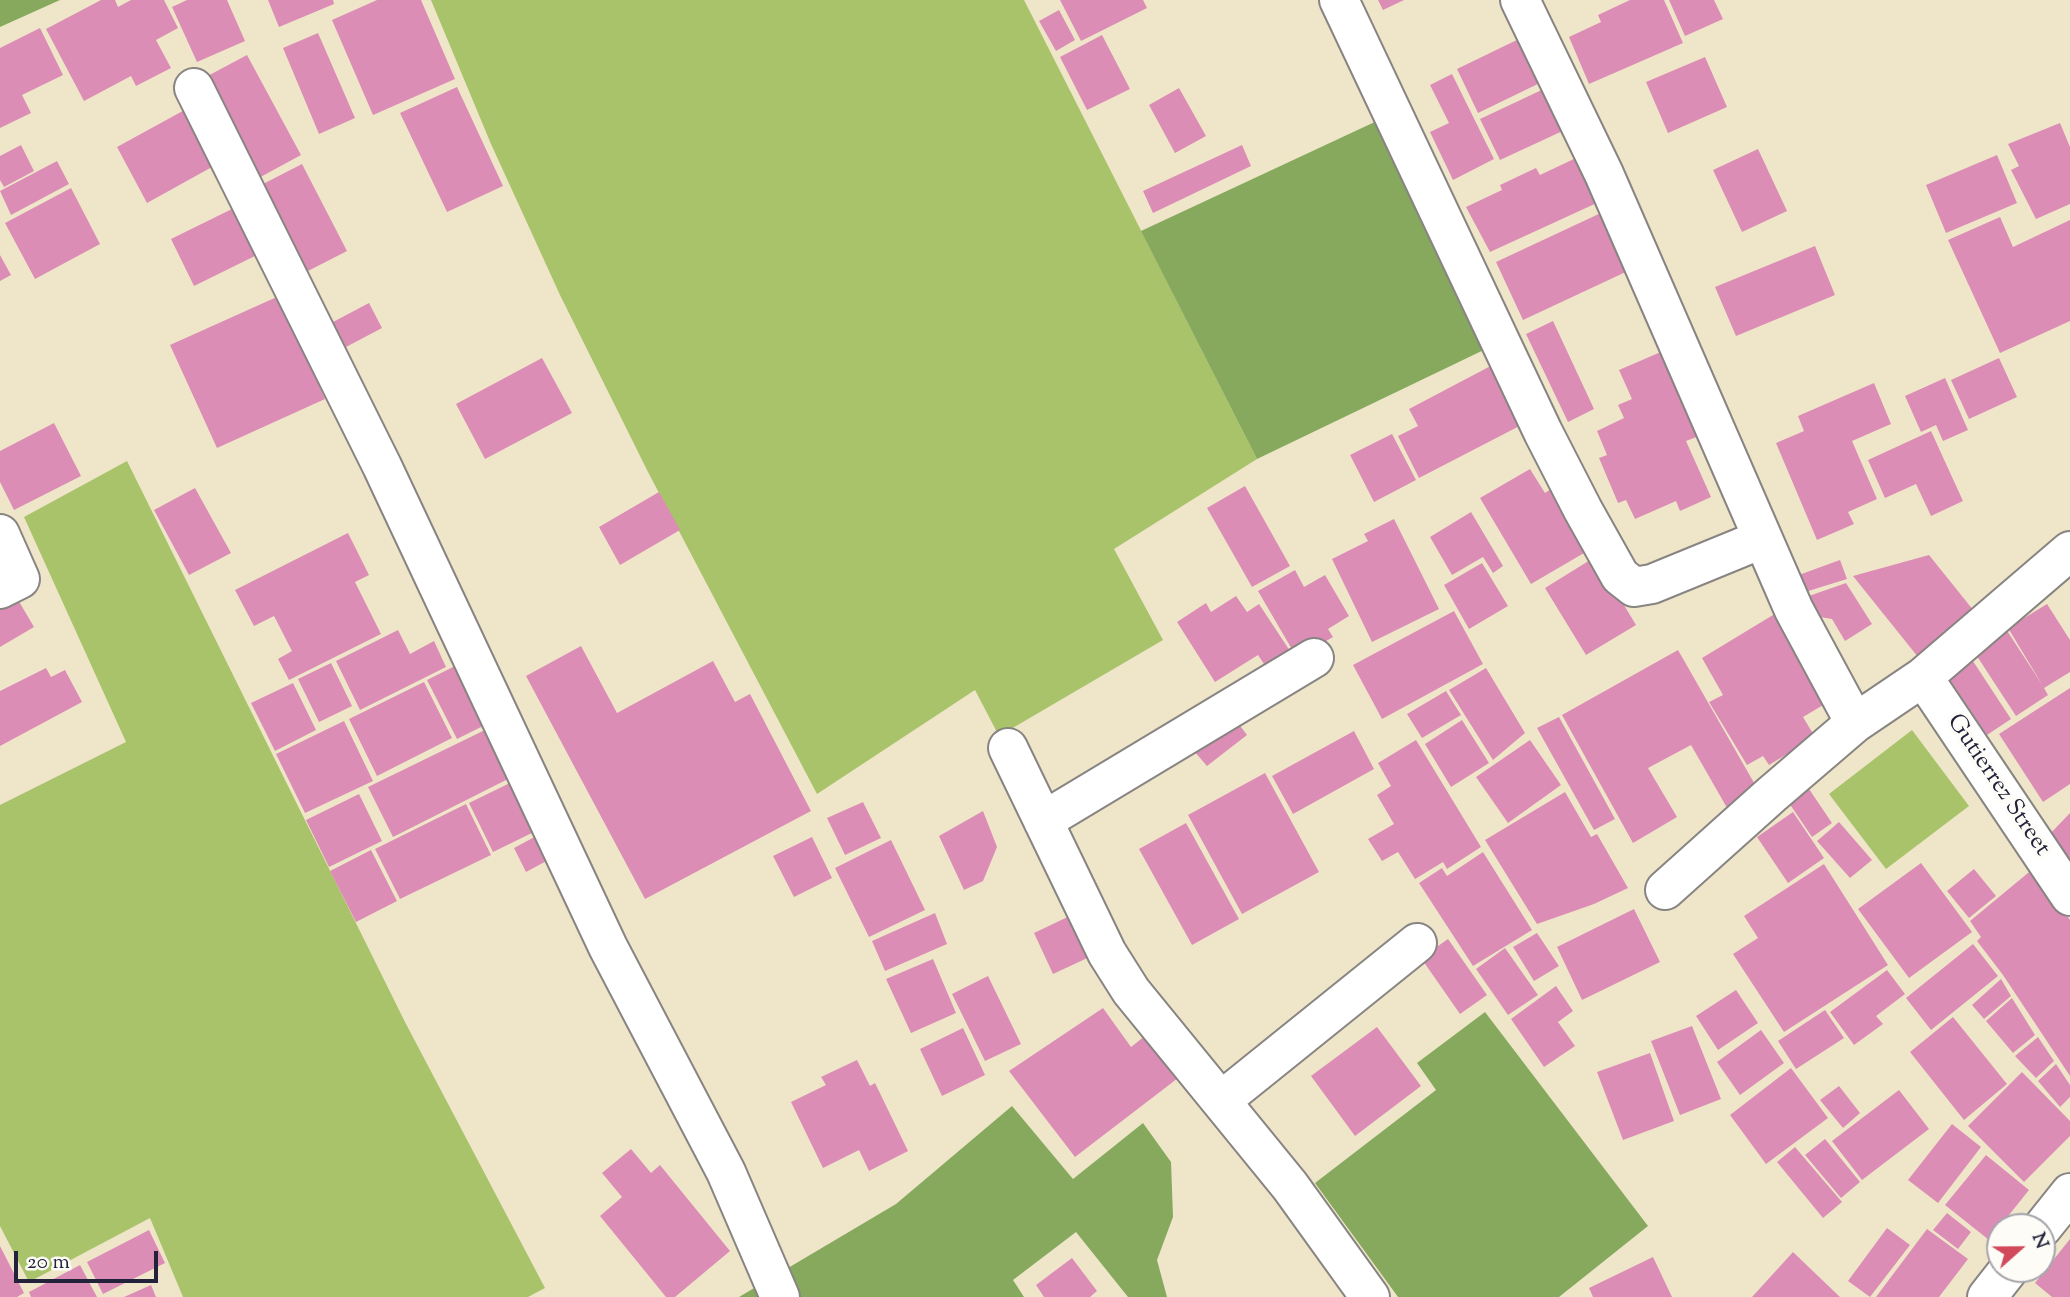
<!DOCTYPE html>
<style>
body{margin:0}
#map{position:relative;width:2070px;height:1297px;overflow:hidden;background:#efe6ca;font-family:"Sorts Mill Goudy",serif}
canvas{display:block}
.north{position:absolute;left:1986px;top:1213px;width:70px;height:70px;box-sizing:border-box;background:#fdfcf7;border:2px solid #a5a5ac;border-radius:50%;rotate:69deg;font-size:19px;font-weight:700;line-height:28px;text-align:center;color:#22223b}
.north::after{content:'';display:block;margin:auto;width:24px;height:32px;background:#d1495b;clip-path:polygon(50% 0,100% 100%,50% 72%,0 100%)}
.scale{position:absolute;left:14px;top:1251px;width:144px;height:32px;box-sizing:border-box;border:4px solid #22223b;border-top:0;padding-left:9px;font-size:21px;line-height:24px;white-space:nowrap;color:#22223b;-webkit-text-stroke:5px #fdfcf7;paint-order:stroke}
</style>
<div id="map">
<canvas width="2070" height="1297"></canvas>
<div class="north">N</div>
<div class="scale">20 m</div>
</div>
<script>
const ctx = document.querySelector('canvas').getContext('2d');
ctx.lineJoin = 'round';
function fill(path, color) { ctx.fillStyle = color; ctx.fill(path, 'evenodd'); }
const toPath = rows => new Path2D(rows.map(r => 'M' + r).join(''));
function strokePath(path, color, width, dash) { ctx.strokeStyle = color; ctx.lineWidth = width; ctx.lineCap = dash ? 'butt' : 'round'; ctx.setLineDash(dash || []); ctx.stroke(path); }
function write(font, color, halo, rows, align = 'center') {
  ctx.font = font + ' "Sorts Mill Goudy",serif'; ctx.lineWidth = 7; ctx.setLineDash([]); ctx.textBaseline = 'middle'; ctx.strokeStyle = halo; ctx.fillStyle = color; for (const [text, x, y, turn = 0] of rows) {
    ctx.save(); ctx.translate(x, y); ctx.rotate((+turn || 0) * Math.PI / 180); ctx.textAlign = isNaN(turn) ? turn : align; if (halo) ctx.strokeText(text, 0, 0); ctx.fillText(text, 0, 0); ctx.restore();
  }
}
const green = toPath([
 [431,0,1024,0,1257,459,1114,549,1163,640,999,736,975,690,817,794,648,472,560,295,491,144],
 [127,461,405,1022,545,1288,528,1297,183,1297,150,1218,29,1282,0,1226,0,805,126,742,24,517],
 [1912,730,1969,806,1886,869,1829,794]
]);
const forest = toPath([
 [0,0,60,0,0,27],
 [1379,120,1490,347,1257,459,1141,231],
 [1485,1012,1648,1226,1559,1297,1398,1297,1315,1183,1436,1090,1417,1063],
 [1012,1106,1073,1179,1143,1123,1171,1162,1173,1217,1157,1260,1167,1297,1128,1297,1076,1232,1013,1280,1024,1297,739,1297,896,1204]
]);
const building = toPath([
 [101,0,115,0,118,7,131,0,164,0,178,28,156,40,171,68,136,86,131,76,84,101,46,29],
 [187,0,227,0,245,41,197,62,172,7],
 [268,0,333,0,334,4,279,27],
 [377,0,421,0,455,79,373,115,332,20],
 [1060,0,1143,0,1147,8,1081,41],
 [1378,0,1404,0,1383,10],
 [1630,0,1664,0,1683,43,1589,84,1569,37,1601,22,1598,15],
 [1669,0,1714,0,1723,19,1685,36],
 [1059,10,1075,40,1056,51,1039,21],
 [40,28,63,75,22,95,31,113,0,128,0,48],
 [318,33,355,118,319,134,283,48],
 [1102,35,1130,89,1087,110,1060,57],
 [1523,37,1544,81,1478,113,1457,69],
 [247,55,301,155,255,180,202,79],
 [1705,57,1727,107,1668,133,1646,82],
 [1452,74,1494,159,1453,180,1430,132,1449,123,1430,85],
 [457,87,503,186,447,212,400,113],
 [1548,87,1567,129,1500,160,1480,119],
 [1179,88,1206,136,1175,153,1149,105],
 [190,107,221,162,147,203,117,147],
 [2060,123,2070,147,2070,204,2036,219,2011,170,2019,166,2008,144],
 [21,145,34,171,4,187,0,180,0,156],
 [1242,145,1251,166,1153,213,1143,191],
 [1758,149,1787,211,1742,232,1713,170],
 [1997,155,2017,203,1946,233,1926,185],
 [1578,157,1599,202,1490,252,1466,207,1502,190,1500,185,1536,168,1540,175],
 [57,161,69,184,11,215,0,191],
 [302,164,347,251,308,271,263,184],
 [71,188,100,244,35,279,5,223],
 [240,205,263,252,194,286,171,239],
 [1603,212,1630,270,1523,320,1496,262],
 [2000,217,2013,247,2070,220,2070,321,2000,353,1948,240],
 [1815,246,1835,295,1736,336,1715,287],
 [0,255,11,275,0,281],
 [279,296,325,399,217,448,170,345],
 [369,303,382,328,346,347,333,322],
 [1553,321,1594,409,1568,422,1526,334],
 [1670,348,1699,436,1686,441,1711,497,1680,511,1676,501,1635,519,1626,500,1618,503,1599,458,1607,455,1597,431,1624,418,1618,405,1632,399,1619,370],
 [542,358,572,413,485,459,456,404],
 [1999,358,2017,397,1969,419,1951,380],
 [1502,360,1533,419,1419,478,1398,436,1418,426,1409,409],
 [1945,378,1968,430,1943,441,1936,425,1921,432,1905,396],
 [1874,383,1891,424,1852,441,1877,499,1848,512,1854,524,1817,540,1776,443,1804,431,1798,416],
 [54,423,81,476,14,510,0,482,0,451],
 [1931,431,1963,501,1931,516,1916,484,1885,498,1868,460],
 [1392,434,1416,480,1374,502,1350,455],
 [1530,469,1545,493,1559,484,1596,546,1531,584,1480,498],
 [1245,486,1290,566,1252,587,1207,508],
 [195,488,231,553,189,575,154,510],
 [659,492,680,530,620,565,599,527],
 [1471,512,1503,566,1493,573,1483,557,1452,575,1430,537],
 [1394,519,1439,609,1372,642,1332,559,1368,541,1364,534],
 [348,533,369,575,355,582,381,634,289,680,278,659,292,651,274,616,254,626,235,590],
 [1929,555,1974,611,1918,657,1853,576],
 [1595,557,1636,625,1586,655,1545,588],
 [1840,560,1847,579,1802,593,1796,576],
 [1482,563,1508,606,1469,629,1444,585],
 [1295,570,1304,587,1325,575,1349,616,1328,629,1333,637,1297,658,1258,591],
 [1846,583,1872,624,1845,641,1832,619,1813,616,1806,597],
 [14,593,34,627,0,647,0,601],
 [1236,596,1247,612,1259,604,1292,654,1268,670,1258,655,1215,682,1177,622,1206,603,1211,612],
 [2047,604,2070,640,2070,672,2044,688,2048,695,2016,716,1971,647,2004,626,2043,686,2008,628],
 [1454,611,1483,664,1382,719,1353,665],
 [1778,612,1830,701,1803,717,1815,737,1769,765,1763,756,1747,765,1709,702,1723,695,1702,658],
 [398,630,410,654,434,641,446,667,360,710,336,661],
 [581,646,617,713,713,661,735,702,750,694,811,811,645,899,526,676],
 [1678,650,1761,795,1730,813,1691,745,1648,768,1677,817,1633,843,1562,715],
 [1967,652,2011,719,1987,735,1946,674],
 [331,663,352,706,319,722,298,679],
 [455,666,485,725,457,739,427,680],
 [46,668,51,677,65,670,82,702,0,746,0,691],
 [1486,668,1525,733,1493,760,1449,690],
 [424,682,452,738,377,776,349,719],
 [293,683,316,730,275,751,251,703],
 [2070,688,2070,784,2043,802,1999,734],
 [1446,691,1461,715,1422,738,1407,714],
 [1559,717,1615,819,1594,830,1537,728],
 [1235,719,1247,735,1207,766,1194,751],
 [1462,720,1489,763,1451,787,1425,744],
 [344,721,373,781,305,813,276,754],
 [489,728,514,776,393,837,368,787],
 [1354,731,1374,769,1293,814,1272,776],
 [1416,740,1481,847,1447,869,1443,862,1415,879,1398,852,1382,861,1368,839,1394,824,1377,795,1391,786,1378,763],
 [1530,740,1561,785,1508,823,1476,777],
 [1265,773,1319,872,1242,914,1188,815],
 [514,781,538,830,493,852,469,803],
 [1807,786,1832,823,1812,837,1787,800],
 [1565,792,1591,837,1597,834,1628,888,1594,904,1537,924,1485,840],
 [359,794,382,841,329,867,306,820],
 [863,802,881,838,845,855,827,818],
 [466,804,491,855,400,899,375,849],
 [983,811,997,847,983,881,964,890,939,836],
 [1793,812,1824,858,1788,883,1757,837],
 [2070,813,2070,874,2046,838],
 [1839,822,1872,860,1850,878,1817,841],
 [1186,823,1239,919,1192,945,1139,849],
 [540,834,552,858,526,872,514,848],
 [812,837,832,878,794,897,773,856],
 [891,840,925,910,869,937,835,868],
 [371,850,397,901,356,922,330,871],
 [1483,852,1532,930,1473,966,1419,883,1442,868,1447,876],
 [1921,863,1972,932,1909,978,1858,909],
 [1824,864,1888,965,1784,1032,1733,954,1758,938,1744,916],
 [2034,868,2070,920,2070,1076,2003,975,1977,941,1981,937,1970,921],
 [1974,869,1996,896,1969,918,1947,891],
 [1634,909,1660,962,1582,1000,1557,947],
 [935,913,947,944,885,971,872,941],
 [1076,913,1096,954,1053,974,1034,933],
 [1537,933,1559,966,1534,981,1513,947],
 [1448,939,1487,995,1460,1014,1421,958],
 [1973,944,1998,976,1931,1030,1906,998],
 [1505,948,1538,995,1508,1015,1476,969],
 [933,959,956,1013,911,1033,886,979],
 [1887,970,1905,994,1876,1016,1883,1024,1854,1045,1830,1012],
 [988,976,1021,1044,985,1061,952,994],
 [2001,979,2011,996,1984,1019,1972,1005],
 [1556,986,1573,1011,1558,1022,1575,1046,1544,1067,1511,1019],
 [1736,990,1758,1023,1718,1050,1696,1016],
 [2012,998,2035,1035,2013,1053,1986,1021],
 [1103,1008,1131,1047,1150,1032,1182,1075,1075,1157,1009,1071],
 [1825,1010,1844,1038,1796,1069,1778,1041],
 [1953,1017,2007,1084,1964,1120,1910,1052],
 [1692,1026,1721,1099,1680,1115,1651,1041],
 [1377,1027,1421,1086,1355,1136,1311,1076],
 [963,1028,985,1075,942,1096,920,1049],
 [1761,1030,1784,1063,1740,1095,1717,1062],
 [2038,1037,2054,1061,2036,1078,2015,1056],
 [1650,1053,1674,1121,1623,1140,1597,1072],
 [857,1060,870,1086,875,1083,908,1151,869,1171,859,1150,823,1168,791,1102,826,1085,821,1077],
 [2056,1064,2070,1085,2070,1097,2060,1107,2038,1081],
 [1791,1068,1828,1118,1766,1164,1730,1115],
 [2022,1072,2070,1121,2070,1136,2024,1182,1968,1126],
 [1839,1086,1860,1113,1843,1128,1820,1100],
 [1899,1090,1929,1129,1862,1180,1832,1141],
 [1952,1124,1981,1147,1938,1203,1908,1180],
 [1825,1139,1860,1182,1841,1198,1805,1155],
 [1795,1147,1842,1202,1823,1218,1777,1162],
 [631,1149,651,1173,660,1165,730,1251,675,1297,666,1297,600,1216,622,1197,602,1173],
 [1986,1155,2029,1190,1989,1240,1945,1205],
 [1947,1213,1971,1232,1958,1249,1933,1230],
 [1887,1228,1910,1245,1870,1297,1848,1281],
 [1927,1229,1968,1259,1939,1297,1876,1297],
 [149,1230,165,1263,103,1294,87,1262],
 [2070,1239,2070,1297,2052,1297,2035,1283],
 [0,1246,24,1293,17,1297,0,1297],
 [1793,1252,1840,1297,1752,1297],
 [1653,1257,1672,1297,1593,1297,1589,1288],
 [1072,1258,1097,1291,1090,1297,1044,1297,1036,1285],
 [80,1265,97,1297,31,1297,29,1292],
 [151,1285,156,1297,124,1297]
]);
const minor = toPath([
 [1339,0,1543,432,1583,510,1620,576,1634,587,1652,584,1762,539],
 [1520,0,1604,174,1794,610,1855,723],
 [194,88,382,466,608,947,726,1172,780,1297],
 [0,534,20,579,0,589],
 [1923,677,2070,896],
 [1008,748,1107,953,1131,991,1290,1186,1370,1297],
 [1043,821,1314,658],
 [1665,890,1771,795,1855,723,1923,677,2070,551],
 [1222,1100,1417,943]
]);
const major = toPath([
 [2042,1228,2070,1193],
 [1987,1297,2009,1269]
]);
const streetNames = [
 ["Gutierrez Street",1997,786,56]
];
fill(green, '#a9c36a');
fill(forest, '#86a95e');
fill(building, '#dc8db5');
strokePath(minor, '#888482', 42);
strokePath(major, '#888482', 42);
strokePath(minor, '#fff', 38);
strokePath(major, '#fff', 38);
write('24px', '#22223b', '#fdfcf7', streetNames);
</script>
